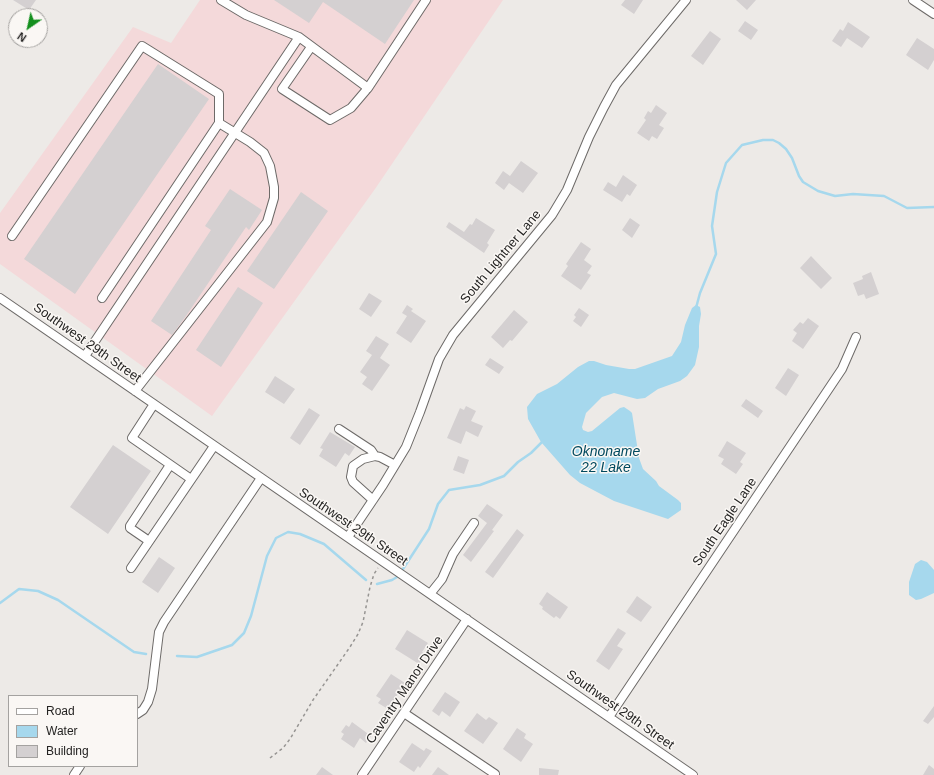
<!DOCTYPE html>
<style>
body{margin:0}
#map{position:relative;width:934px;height:775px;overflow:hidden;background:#edeae7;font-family:Helvetica,sans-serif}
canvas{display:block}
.legend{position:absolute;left:8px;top:695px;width:130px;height:72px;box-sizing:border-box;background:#faf7f4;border:1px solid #a4a2a0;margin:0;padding:5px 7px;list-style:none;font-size:12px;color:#242322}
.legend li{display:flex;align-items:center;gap:8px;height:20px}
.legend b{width:20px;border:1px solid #a4a2a0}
.north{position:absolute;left:8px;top:8px;width:40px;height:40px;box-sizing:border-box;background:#faf7f4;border:1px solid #a4a2a0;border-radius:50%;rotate:214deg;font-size:11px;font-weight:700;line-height:16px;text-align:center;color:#242322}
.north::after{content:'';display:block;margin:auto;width:14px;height:18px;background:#138f1d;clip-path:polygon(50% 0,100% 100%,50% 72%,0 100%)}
</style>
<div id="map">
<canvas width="934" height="775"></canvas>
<ul class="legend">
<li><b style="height:5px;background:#fff"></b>Road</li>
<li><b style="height:11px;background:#a6d8ed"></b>Water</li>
<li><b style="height:11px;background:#d4d0d1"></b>Building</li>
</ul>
<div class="north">N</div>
</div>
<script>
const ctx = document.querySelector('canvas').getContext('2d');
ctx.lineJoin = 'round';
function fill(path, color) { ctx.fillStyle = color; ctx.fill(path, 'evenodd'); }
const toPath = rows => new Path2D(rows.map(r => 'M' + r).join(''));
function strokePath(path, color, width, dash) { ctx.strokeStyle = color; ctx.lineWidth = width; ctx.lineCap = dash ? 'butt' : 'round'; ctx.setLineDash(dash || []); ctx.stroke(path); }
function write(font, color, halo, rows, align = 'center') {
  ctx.font = font + ' Helvetica,sans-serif'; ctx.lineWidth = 3; ctx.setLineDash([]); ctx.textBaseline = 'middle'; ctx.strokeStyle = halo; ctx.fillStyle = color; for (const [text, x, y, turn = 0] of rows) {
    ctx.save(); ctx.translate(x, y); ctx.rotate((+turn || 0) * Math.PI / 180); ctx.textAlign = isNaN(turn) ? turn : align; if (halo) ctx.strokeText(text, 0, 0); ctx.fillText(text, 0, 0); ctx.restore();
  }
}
const industrial = toPath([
 [200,0,503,0,375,189,212,416,0,264,0,213,133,27,171,43]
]);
const water = toPath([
 [696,305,700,307,701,314,699,326,699,347,695,365,687,376,680,381,658,389,645,398,637,399,614,393,602,397,586,413,582,427,583,430,588,432,592,431,620,408,624,407,630,411,632,413,639,458,643,469,656,481,659,486,678,500,681,503,681,510,668,519,614,501,580,483,570,475,541,442,528,419,527,407,537,394,557,384,578,367,589,361,594,361,606,365,629,369,635,369,672,356,681,342,685,325,692,308],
 [921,560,927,562,934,570,934,593,921,599,916,600,909,595,909,582,915,564]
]);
const stream = toPath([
 [696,308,700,293,716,254,712,226,717,192,726,163,742,145,763,140,773,140,779,143,786,149,792,158,799,176,803,182,818,191,835,196,853,194,884,196,907,208,934,207],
 [403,569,429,529,438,504,449,490,480,485,504,476,518,462,531,453,543,441],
 [377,584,392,580,397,577],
 [0,603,19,589,38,591,58,600,134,652,146,654],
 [177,656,197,657,232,645,244,633,251,616,267,556,276,538,288,532,300,534,324,544,366,580]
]);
const building = toPath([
 [13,0,36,0,29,10],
 [274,0,414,0,385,44,323,2,309,23],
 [625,0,643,0,634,14,621,5],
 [736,0,756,0,747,10],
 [745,21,758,30,751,40,738,31],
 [848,22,870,37,862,48,847,38,841,47,832,41,840,29,843,31],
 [710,31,721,39,703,65,691,56],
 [917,38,934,49,934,60,928,70,906,55],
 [158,64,209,99,75,294,24,259],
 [656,105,667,113,659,125,664,128,657,139,652,136,649,141,637,133,646,120,644,118,648,111,651,113],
 [521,161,538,173,523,193,509,183,504,190,495,183,503,171,510,176],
 [623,175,637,185,630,196,627,194,622,202,603,190,608,182,616,187],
 [230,189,262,210,249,230,246,227,186,316,172,335,151,321,211,230,205,226],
 [301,192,328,211,274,289,247,271],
 [476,218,495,230,487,243,489,245,484,253,446,227,449,222,464,232,470,224,472,225],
 [630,218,640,225,632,238,622,230],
 [581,242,591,249,584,260,592,266,587,273,591,275,581,290,561,276,568,266,566,264],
 [811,256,832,278,821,289,800,268],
 [871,272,879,294,866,299,864,294,858,296,853,283,863,279,862,276],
 [238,287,263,303,221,367,196,350],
 [369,293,382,301,371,317,359,309],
 [407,305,413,309,411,311,426,321,411,343,396,333,407,316,402,313],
 [579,308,589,315,581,327,573,321,576,317,574,315],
 [514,310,528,322,512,341,510,340,503,348,491,337],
 [808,318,819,326,803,349,792,341,797,333,793,330,800,322,803,324],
 [376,336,389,344,380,358,390,365,372,391,362,384,367,377,360,372,372,355,366,351],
 [490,358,504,367,499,374,485,365],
 [788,368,799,375,786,396,775,388],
 [275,376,295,389,284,404,265,392],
 [746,399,763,411,758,418,741,406],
 [466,406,476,411,471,421,483,426,478,437,466,431,461,444,447,438,460,408,464,410],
 [309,408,320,415,300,445,290,438],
 [330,432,355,447,349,456,345,453,336,467,319,456,323,449,320,448],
 [727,441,746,453,740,462,743,464,736,474,721,464,724,459,718,456],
 [113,445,151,471,108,534,70,507],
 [458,456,469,460,464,474,453,470],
 [487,504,503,515,492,530,494,531,471,562,463,555,487,523,478,516],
 [517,529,524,535,493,578,485,572],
 [159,557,175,568,158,593,142,582],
 [547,592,568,607,560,619,556,616,554,618,542,609,543,607,539,604],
 [637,596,652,607,641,622,626,612],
 [618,628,626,633,617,646,623,649,609,670,596,661],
 [407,630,428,643,422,652,425,654,419,664,395,649],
 [391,674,405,683,388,709,378,703,381,699,376,696],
 [445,692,460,702,450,717,442,711,439,716,432,711],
 [934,706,934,717,928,724,923,721],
 [477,713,486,720,489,717,498,723,483,744,464,731],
 [352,722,371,736,366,743,360,738,354,748,341,739,344,734,341,732,346,725,349,727],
 [517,728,526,734,524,738,533,744,521,762,503,749],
 [412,743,424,751,426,748,432,751,420,768,418,766,414,772,399,762],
 [929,765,934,769,934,775,923,775],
 [322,767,333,775,316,775],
 [438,767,449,775,432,775],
 [539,768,559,770,558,775,539,775]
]);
const path = toPath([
 [270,758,283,748,290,739,313,700,350,647,358,634,363,622,370,587,374,574,378,568]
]);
const minor = toPath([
 [221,0,246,15,299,37,368,88,426,0],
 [913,0,934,14],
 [311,47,282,89,330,120,351,108,368,88],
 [12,236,142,46,219,94,219,123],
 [0,298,693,775],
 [102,298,219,123,250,142,264,153,270,166,274,187,274,198,267,222,135,391],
 [85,356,299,37],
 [154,404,132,438,191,479],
 [339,429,371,450,375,456],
 [373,500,353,482,351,477,353,466,363,459,375,456,380,457,395,465],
 [348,537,383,485,406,447,420,412,439,359,453,335,552,215,567,190,589,137,604,107,616,85,686,0],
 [149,541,130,528,130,526,170,465],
 [131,568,214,446],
 [430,594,442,579,453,554,474,523],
 [404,713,495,774],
 [137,714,143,710,148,702,152,689,159,632,164,622,261,478],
 [609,717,842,369,856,337],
 [74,775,80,766],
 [362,775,467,619]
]);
const streetNames = [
 ["South Lightner Lane",501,257,-50],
 ["Southwest 29th Street",87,343,35],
 ["South Eagle Lane",725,522,-56],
 ["Southwest 29th Street",353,527,34],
 ["Caventry Manor Drive",405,690,-56],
 ["Southwest 29th Street",620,710,35]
];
const waterNames = [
 ["Oknoname",606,452],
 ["22 Lake",606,468]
];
fill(industrial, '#f4d9da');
fill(water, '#a6d8ed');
strokePath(stream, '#a6d8ed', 2.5);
fill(building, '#d4d0d1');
strokePath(minor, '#6d6a68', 10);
strokePath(path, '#979593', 1.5, [3, 3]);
strokePath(minor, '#fff', 8);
write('13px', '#242322', '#faf7f4', streetNames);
write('italic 14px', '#01495e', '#faf7f4', waterNames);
</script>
